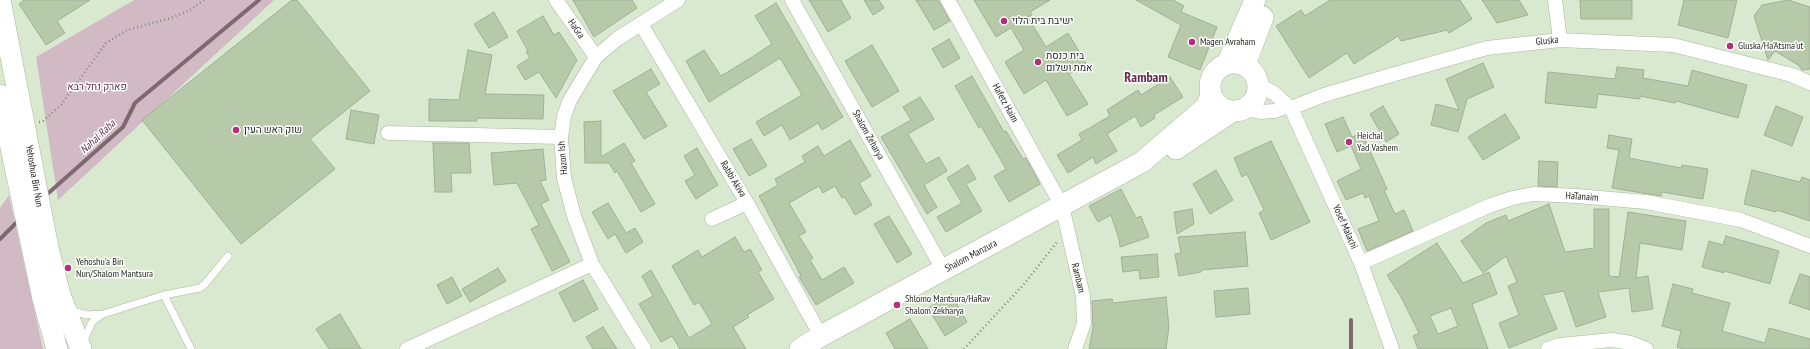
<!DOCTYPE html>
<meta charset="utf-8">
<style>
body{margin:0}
canvas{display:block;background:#d9e9cf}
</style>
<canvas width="1810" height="349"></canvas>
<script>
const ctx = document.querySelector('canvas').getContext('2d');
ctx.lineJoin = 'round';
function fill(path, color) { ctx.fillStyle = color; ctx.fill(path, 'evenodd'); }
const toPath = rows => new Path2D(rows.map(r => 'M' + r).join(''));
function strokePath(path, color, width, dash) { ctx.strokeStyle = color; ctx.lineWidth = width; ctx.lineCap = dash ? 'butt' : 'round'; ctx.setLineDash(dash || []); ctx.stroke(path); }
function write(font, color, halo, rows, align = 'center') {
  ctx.font = font + ' "PT Sans Narrow",Heebo,sans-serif'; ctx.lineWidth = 3; ctx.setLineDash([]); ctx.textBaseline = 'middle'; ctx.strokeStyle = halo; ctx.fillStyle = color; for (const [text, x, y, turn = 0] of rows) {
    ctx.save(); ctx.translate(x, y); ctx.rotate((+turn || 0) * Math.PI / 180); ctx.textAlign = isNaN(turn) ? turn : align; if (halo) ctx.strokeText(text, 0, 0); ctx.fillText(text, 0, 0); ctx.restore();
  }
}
const green = toPath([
 [134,0,274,0,58,200,36,57],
 [9,195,43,349,0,349,0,208]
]);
const stream = toPath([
 [44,197,123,127,135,103,259,0],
 [0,239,20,219],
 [1351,320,1351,349]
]);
const building = toPath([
 [24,0,90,0,57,21,65,33,46,45,19,4,24,0],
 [292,0,297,0,370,91,310,139,335,169,241,244,142,120,292,0],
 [573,0,632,0,637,8,594,37,573,0],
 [809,0,841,0,851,18,828,32,809,0],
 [864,0,879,0,884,8,873,15,864,0],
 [916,0,938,0,950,21,934,30,916,0],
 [974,0,1050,0,1030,12,1032,15,1028,17,1046,47,1068,33,1086,63,1069,74,1088,104,1067,116,1046,80,1024,94,1005,62,1024,50,1011,28,996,37,974,0],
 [1136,0,1173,0,1184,6,1181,12,1217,27,1200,70,1168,57,1181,25,1136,0],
 [1330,0,1460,0,1472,19,1449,33,1447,30,1401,41,1398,36,1354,64,1347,53,1309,78,1276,26,1301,10,1305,16,1330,0],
 [1482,0,1519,0,1528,15,1497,23,1482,0],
 [1580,0,1632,0,1632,19,1581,19,1580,0],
 [1684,0,1737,0,1728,38,1678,25,1684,0],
 [1788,0,1810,7,1810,69,1802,70,1798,65,1775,51,1768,60,1754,16,1762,5,1788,0],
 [776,3,843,117,822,130,818,123,790,140,782,125,764,136,756,122,802,95,780,58,709,102,686,61,704,50,721,76,752,57,772,44,755,16,776,3],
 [494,12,508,37,489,48,474,24,494,12],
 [543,16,554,35,559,32,577,60,556,98,539,72,525,80,517,66,530,58,526,52,528,51,517,31,543,16],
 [949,39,960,58,943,68,932,49,949,39],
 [872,45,899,91,872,107,845,61,872,45],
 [468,50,492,55,485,94,544,95,543,119,477,118,477,121,429,121,429,99,459,100,468,50],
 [1483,63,1494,87,1467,99,1458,132,1431,125,1436,104,1459,110,1446,79,1483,63],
 [1617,67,1644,70,1643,78,1688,86,1692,70,1747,85,1738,118,1676,101,1675,103,1640,96,1640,99,1598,94,1596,108,1545,103,1548,72,1615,79,1617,67],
 [651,69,660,84,646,92,667,126,644,139,613,91,651,69],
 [972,76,1004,132,1006,131,1023,159,1026,158,1040,184,1009,202,994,176,1006,169,981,126,979,128,955,86,972,76],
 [1170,77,1183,97,1154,115,1155,118,1141,127,1135,116,1107,134,1117,151,1096,164,1093,157,1068,173,1057,155,1082,140,1079,134,1110,116,1107,110,1138,90,1141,95,1170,77],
 [920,97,934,119,908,134,926,164,939,157,947,171,924,185,937,207,927,214,881,137,911,120,903,107,920,97],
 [1383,106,1399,134,1386,142,1370,114,1383,106],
 [1776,106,1803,117,1792,146,1764,135,1776,106],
 [351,110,379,115,374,144,346,139,351,110],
 [1505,114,1520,138,1483,160,1468,137,1505,114],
 [1343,117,1352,137,1362,133,1387,189,1384,190,1395,214,1404,210,1413,231,1367,251,1358,229,1379,221,1369,196,1365,198,1363,193,1346,200,1337,181,1361,169,1351,146,1337,152,1325,124,1343,117],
 [601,121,601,157,624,143,635,161,631,163,655,204,641,212,617,171,615,173,609,163,585,163,584,122,601,121],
 [1609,135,1632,139,1629,158,1681,168,1682,165,1708,169,1703,199,1662,192,1661,196,1612,188,1619,150,1607,148,1609,135],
 [751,139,767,166,749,176,733,149,751,139],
 [850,140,871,176,859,183,872,205,855,215,845,197,842,198,835,186,823,193,819,186,789,203,806,232,799,236,813,258,810,260,822,280,844,267,854,283,816,305,799,277,801,276,759,196,778,185,775,179,805,162,802,156,818,146,824,156,850,140],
 [1271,141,1310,222,1271,240,1259,213,1264,210,1247,174,1242,177,1234,158,1271,141],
 [433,143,469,143,471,173,451,173,452,192,435,192,433,143],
 [697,148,718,185,696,199,685,181,695,175,684,156,697,148],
 [543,149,546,180,540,181,549,200,541,204,570,262,552,271,531,229,539,225,517,183,494,185,491,153,543,149],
 [1539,161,1558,162,1557,187,1538,186,1539,161],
 [968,165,976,179,966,184,982,211,946,232,937,217,962,203,947,178,968,165],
 [1216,170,1233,200,1210,214,1193,184,1216,170],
 [1752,170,1800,182,1802,177,1810,180,1810,221,1777,210,1776,212,1744,204,1752,170],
 [1121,189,1136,218,1141,216,1149,237,1120,247,1119,239,1111,215,1098,222,1089,206,1121,189],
 [608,203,626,233,635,228,643,242,626,253,615,234,608,239,592,212,608,203],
 [1549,204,1565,252,1594,248,1594,209,1609,209,1609,276,1619,277,1628,212,1686,221,1682,250,1640,243,1636,278,1648,276,1653,309,1632,312,1629,288,1598,292,1606,317,1576,327,1564,291,1543,295,1557,329,1509,348,1499,323,1519,315,1508,286,1517,282,1506,256,1483,273,1461,241,1486,223,1506,215,1508,221,1549,204],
 [1192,209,1194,224,1177,234,1174,212,1192,209],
 [889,216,912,254,897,263,874,224,889,216],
 [1245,232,1248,266,1201,270,1201,272,1179,276,1175,254,1181,253,1178,237,1245,232],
 [1726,236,1779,251,1770,284,1724,271,1724,273,1702,267,1709,241,1723,245,1726,236],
 [735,237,744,252,750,249,762,270,758,272,774,299,747,315,749,317,733,327,746,349,680,349,672,336,661,342,639,304,653,296,642,276,651,270,689,338,712,324,699,302,694,305,672,266,698,250,702,257,735,237],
 [1437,243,1463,283,1489,272,1497,294,1472,304,1488,349,1418,349,1413,336,1419,333,1401,297,1387,275,1437,243],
 [1451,308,1458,326,1438,334,1430,316,1451,308],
 [1157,254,1159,277,1140,279,1139,270,1123,272,1121,257,1157,254],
 [498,268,506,281,470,302,462,289,498,268],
 [1800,274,1810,277,1810,310,1789,303,1800,274],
 [452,277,462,296,447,304,437,285,452,277],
 [583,280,598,309,574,322,559,293,583,280],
 [1673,284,1693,289,1692,293,1730,303,1722,331,1765,343,1769,328,1810,339,1810,349,1683,349,1677,347,1681,331,1662,326,1673,284],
 [1248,288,1250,314,1216,317,1214,291,1248,288],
 [951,294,967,322,945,336,928,308,951,294],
 [1166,297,1169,327,1166,349,1089,349,1093,327,1092,301,1112,299,1113,303,1166,297],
 [340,314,361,349,329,349,316,329,340,314],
 [910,319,928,349,895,349,886,333,910,319],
 [603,327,617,349,593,349,586,337,603,327]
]);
const path = toPath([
 [39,122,43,121,61,105,106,43,127,30,171,18,190,10,204,0],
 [964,349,1025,283,1057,242]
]);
const lane = toPath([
 [164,295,191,349],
 [71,307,76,312,87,315,103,314,164,295,200,288,205,284,228,256],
 [84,340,92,322,103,314]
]);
const street = toPath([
 [556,0,596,57],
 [792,0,944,271],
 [948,0,1062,206,1083,296,1084,323,1075,349],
 [1555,0,1560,40],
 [641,24,747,203,821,336],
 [1259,85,1274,93,1288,106],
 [1291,108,1361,263,1392,349],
 [1245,109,1260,112,1275,111,1288,106,1291,108,1324,95,1388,76,1487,48,1560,40,1673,45,1792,75,1810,83],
 [388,133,561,137],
 [712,219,747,203],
 [1361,263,1491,205,1513,198,1533,194,1577,196,1646,202,1741,220,1810,246],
 [407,349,592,264],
 [644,349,592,264,574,216,564,178,561,137,564,116,570,100,596,57,617,39,678,0],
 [1548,349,1560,345,1612,340,1631,343,1646,349]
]);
const secondary = toPath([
 [0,0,48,248,60,295,81,349],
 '1210 87a24 24 0 1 1 48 0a24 24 0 1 1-48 0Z',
 [1227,64,1255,0],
 [1245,65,1263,17],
 [0,95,43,299,57,349],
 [1176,149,1231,112],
 [800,349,821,336,1142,162,1206,107,1211,95]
]);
const markers = [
 [1004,21,4,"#b0307c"],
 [1192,42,4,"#b0307c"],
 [1730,46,4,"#b0307c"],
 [1038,62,4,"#b0307c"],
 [236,130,4,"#b0307c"],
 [1349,142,4,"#b0307c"],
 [68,268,4,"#b0307c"],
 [897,305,4,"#b0307c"]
];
const poiNames = [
 ["ישיבת בית הלוי",1012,21],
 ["Magen Avraham",1200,42],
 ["Gluska/Ha'Atsma'ut",1738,46],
 ["בית כנסת",1046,56],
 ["אמת ושלום",1046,68],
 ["שוק ראש העין",244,130],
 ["Heichal",1357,136],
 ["Yad Vashem",1357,148],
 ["Yehoshu'a Bin",76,262],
 ["Nun/Shalom Mantsura",76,274],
 ["Shlomo Mantsura/HaRav",905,299],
 ["Shalom Zekharya",905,311]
];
const streetNames = [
 ["HaGra",576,29,55],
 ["Gluska",1547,41,-6],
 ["Hafetz Haim",1005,103,61],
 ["Shalom Zeharya",868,135,61],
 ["Hazon Ish",563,158,-95],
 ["Yehoshua Bin Nun",34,176,80],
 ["Rabbi Akiva",733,179,59],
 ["HaTanaim",1582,197,4],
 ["Yosef Malachi",1345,227,66],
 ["Shalom Manzura",971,256,-28],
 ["Rambam",1078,278,76]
];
const parkNames = [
 ["פארק נחל רבא",97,87]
];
const waterNames = [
 ["Nahal Raba",98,137,-43]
];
const districtNames = [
 ["Rambam",1146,78]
];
fill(green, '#d2bac4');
strokePath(stream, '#806871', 4);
fill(building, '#b6c9a8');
strokePath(building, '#a1af97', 1);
strokePath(lane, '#a8b69d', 8);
strokePath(street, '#a8b69d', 15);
strokePath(secondary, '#a8b69d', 22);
strokePath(path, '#838e7b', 2.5, [1, 3]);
strokePath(lane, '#fff', 7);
strokePath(street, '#fff', 14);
strokePath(secondary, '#fff', 21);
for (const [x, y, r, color] of markers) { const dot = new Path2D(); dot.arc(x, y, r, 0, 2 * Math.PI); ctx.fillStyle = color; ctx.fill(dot); strokePath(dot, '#fff', 1.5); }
write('10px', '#1d2319', '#fff', poiNames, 'left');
write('10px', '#1d2319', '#fff', streetNames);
write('10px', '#612f49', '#fff', parkNames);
write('italic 11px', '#6c3953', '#fff', waterNames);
write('bold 14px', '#67284a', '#fff', districtNames);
</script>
